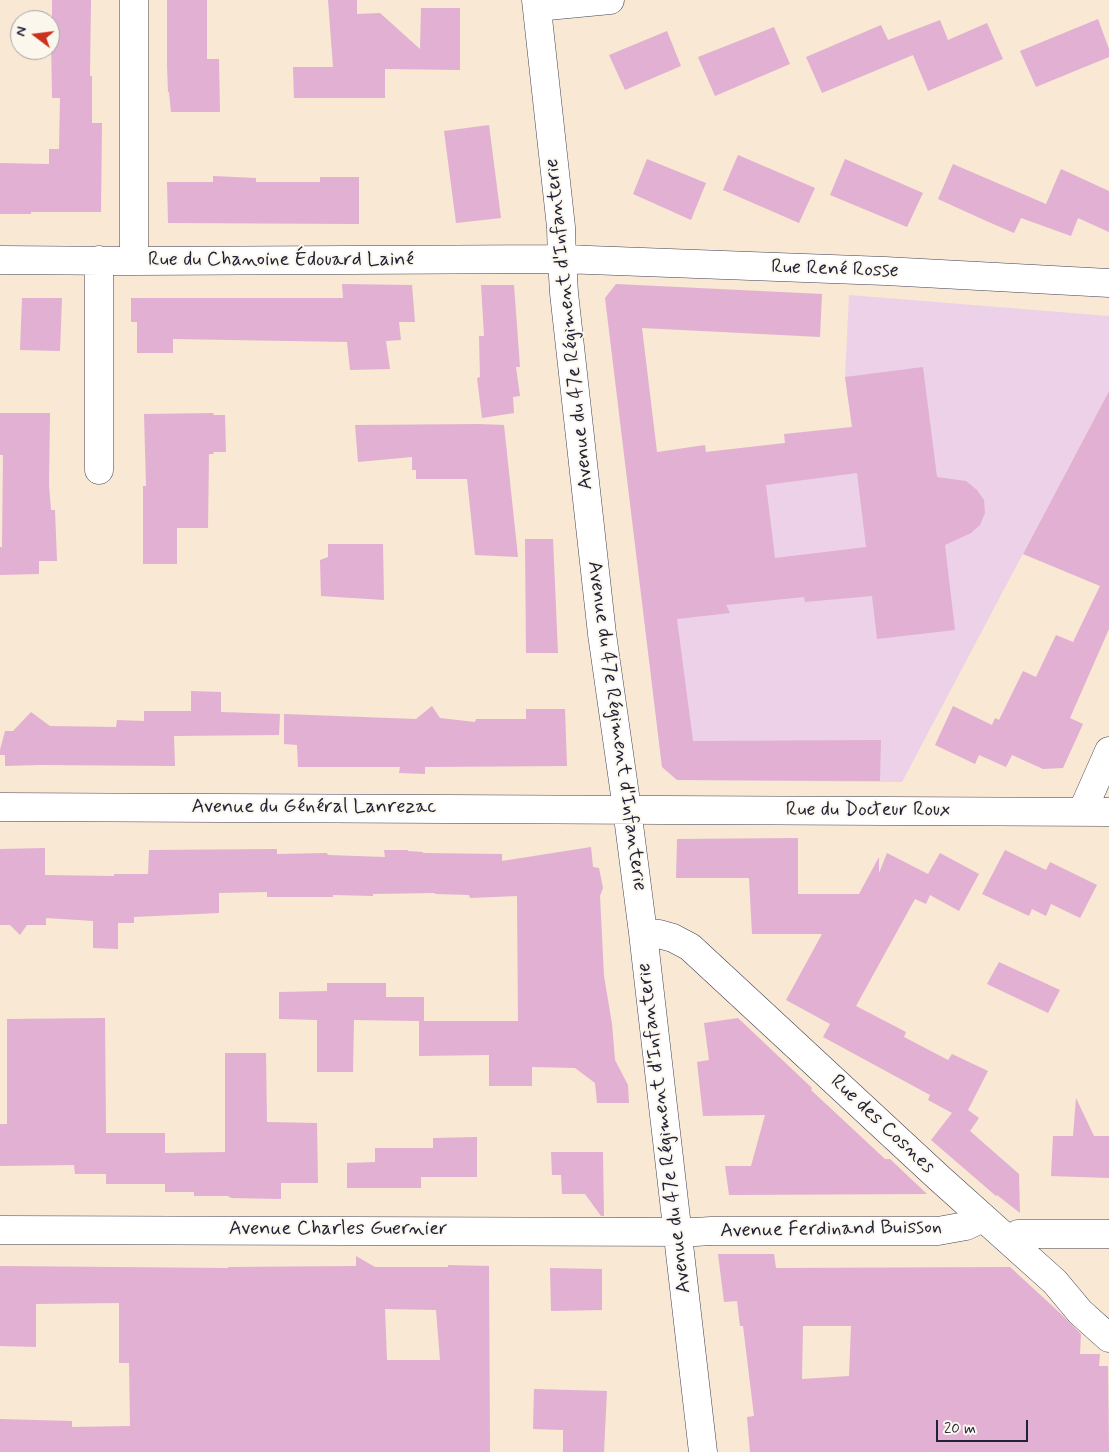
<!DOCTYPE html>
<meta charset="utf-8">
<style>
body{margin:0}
#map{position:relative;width:1109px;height:1452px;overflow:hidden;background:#f8e8d4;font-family:Mynerve,sans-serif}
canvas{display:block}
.north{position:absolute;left:10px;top:10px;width:50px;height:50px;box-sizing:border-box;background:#fbf7ec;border:1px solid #a4a2a5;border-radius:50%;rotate:285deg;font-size:14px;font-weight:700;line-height:20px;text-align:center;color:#22223b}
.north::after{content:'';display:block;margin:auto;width:18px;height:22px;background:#c8321e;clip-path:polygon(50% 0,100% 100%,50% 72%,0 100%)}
.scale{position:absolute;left:936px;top:1420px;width:92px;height:22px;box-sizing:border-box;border:2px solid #22223b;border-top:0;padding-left:6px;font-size:15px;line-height:18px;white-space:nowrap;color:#22223b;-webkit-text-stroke:4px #fbf7ec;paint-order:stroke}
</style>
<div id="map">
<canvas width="1109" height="1452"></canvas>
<div class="north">N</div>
<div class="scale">20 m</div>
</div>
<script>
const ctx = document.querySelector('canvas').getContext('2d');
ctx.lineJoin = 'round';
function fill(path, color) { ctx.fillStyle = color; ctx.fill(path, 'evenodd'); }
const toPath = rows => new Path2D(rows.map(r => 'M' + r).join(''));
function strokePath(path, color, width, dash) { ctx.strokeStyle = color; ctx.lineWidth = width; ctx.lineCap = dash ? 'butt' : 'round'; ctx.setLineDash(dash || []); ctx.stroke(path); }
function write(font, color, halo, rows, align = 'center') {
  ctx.font = font + ' Mynerve,sans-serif'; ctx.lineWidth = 4; ctx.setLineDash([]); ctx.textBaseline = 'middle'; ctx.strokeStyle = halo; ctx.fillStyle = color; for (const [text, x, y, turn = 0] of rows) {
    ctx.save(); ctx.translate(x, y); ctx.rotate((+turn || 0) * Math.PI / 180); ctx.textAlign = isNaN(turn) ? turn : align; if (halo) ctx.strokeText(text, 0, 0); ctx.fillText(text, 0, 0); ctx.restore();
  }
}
const built = toPath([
 [849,295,1109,316,1109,391,902,782,677,780,662,767,644,616,663,457,785,443,819,431,852,427,845,377]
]);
const building = toPath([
 [52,0,91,0,90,76,92,76,92,123,102,123,101,212,31,212,31,214,0,214,0,163,49,164,49,149,59,149,60,98,52,98,51,39,50,38,50,20,52,20],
 [167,0,207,0,207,59,219,59,220,112,171,112,169,92,168,92,167,65],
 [328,0,357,0,357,14,380,13,420,49,421,8,460,8,460,70,385,69,385,98,294,98,293,67,333,67],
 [1098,19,1109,49,1109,57,1036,87,1020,51],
 [940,20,948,40,987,23,1003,59,928,91,913,55,822,93,806,57,881,25,888,40],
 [774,27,790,64,715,96,698,57],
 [667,31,681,66,625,90,609,55],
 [489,125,501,218,456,223,444,131],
 [738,155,815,188,799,223,723,190],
 [647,159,706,183,691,220,633,194],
 [845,159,923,193,907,227,830,195],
 [953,164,1046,204,1061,169,1109,191,1109,232,1078,218,1071,236,1021,218,1014,233,984,220,938,199],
 [213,176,256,178,256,182,320,182,320,177,359,177,359,224,168,223,167,182,213,182],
 [342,284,412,285,415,322,399,322,401,340,386,341,390,369,350,370,347,342,173,339,173,353,137,353,137,322,131,322,131,298,343,298],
 [616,284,822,294,820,337,642,328,657,452,705,445,706,452,785,443,784,434,852,427,845,377,923,367,937,477,966,481,977,490,984,500,985,513,980,525,971,533,945,545,955,630,877,639,872,596,805,602,804,597,726,605,730,613,677,619,693,741,881,740,880,781,677,780,662,767,605,298],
 [857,473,866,547,775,558,766,485],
 [481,285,514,285,520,367,516,367,520,396,513,397,514,413,482,418,477,378,480,377,479,336,484,336],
 [22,298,62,298,60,351,20,350],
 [1109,391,1109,629,1070,718,1083,724,1063,768,1043,769,1012,755,1006,767,979,755,975,764,935,745,953,706,992,725,995,718,999,720,1023,671,1036,677,1056,635,1073,642,1100,586,1023,554],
 [0,413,50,413,49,485,51,510,55,510,57,561,39,561,39,574,0,575,0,547,2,547,3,455,0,455],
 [214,413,213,415,225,415,226,452,213,452,214,454,209,454,208,528,177,528,177,564,143,564,143,486,146,486,144,414],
 [479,424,504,425,518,557,475,555,467,479,416,479,416,470,412,470,412,457,358,462,355,425],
 [525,539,553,539,558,653,526,653],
 [328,544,383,544,384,600,321,596,320,560,328,557],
 [191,691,221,692,221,712,280,714,279,735,174,736,175,766,40,765,5,766,5,755,0,755,0,750,5,731,13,731,31,712,50,726,116,727,117,720,144,721,144,711,191,711],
 [432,706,440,718,475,722,476,719,526,719,526,709,565,709,567,766,425,767,425,774,399,773,400,767,298,767,297,745,284,744,284,714,416,719],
 [798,838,798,894,859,894,879,857,879,873,887,853,928,874,940,853,979,874,959,911,930,895,926,904,915,899,856,1006,906,1032,904,1037,948,1060,952,1054,988,1071,968,1110,979,1118,970,1131,1019,1174,1020,1213,997,1195,996,1196,931,1140,952,1113,928,1100,930,1095,823,1037,830,1024,786,1000,822,934,752,934,749,878,676,878,677,839],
 [591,847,593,867,599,868,603,888,600,896,604,976,612,1024,615,1060,628,1085,629,1103,597,1103,595,1083,575,1068,532,1067,532,1086,489,1086,489,1055,419,1056,419,1021,354,1020,353,1072,317,1072,317,1020,279,1019,279,992,327,991,327,983,386,983,386,997,424,997,424,1021,518,1021,517,896,470,898,469,895,435,894,435,893,373,894,373,896,333,895,333,897,267,897,267,892,219,893,219,913,134,917,134,923,118,923,118,949,93,948,93,921,46,918,46,925,27,925,20,935,10,925,0,925,0,849,45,848,45,875,114,876,114,874,148,874,149,850,277,849,277,854,327,853,328,855,385,857,384,850,408,850,408,851,423,852,423,853,502,854,502,861],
 [1005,850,1046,870,1050,862,1097,885,1080,918,1051,904,1046,916,1032,909,1029,916,982,894],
 [999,962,1060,990,1048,1013,987,984],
 [105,1018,106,1133,165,1133,165,1153,225,1152,225,1053,266,1053,267,1122,317,1123,318,1183,281,1183,281,1199,231,1198,228,1196,194,1196,194,1192,165,1192,165,1184,106,1184,106,1174,75,1174,74,1165,0,1166,0,1124,7,1124,7,1019],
 [738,1018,812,1088,811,1090,885,1159,890,1159,927,1194,729,1195,725,1166,751,1166,765,1115,703,1116,697,1062,709,1060,704,1023],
 [1076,1098,1094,1136,1109,1136,1109,1178,1051,1176,1053,1136,1073,1136],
 [477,1137,477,1177,421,1177,421,1188,347,1188,347,1163,375,1162,375,1148,433,1148,433,1138],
 [551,1152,603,1152,604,1216,601,1216,585,1194,562,1194,561,1175,552,1175],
 [718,1254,774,1254,776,1268,1010,1267,1060,1313,1081,1334,1080,1354,1100,1354,1099,1366,1108,1366,1109,1452,750,1452,747,1417,754,1416,743,1326,740,1326,737,1301,724,1302],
 [803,1326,851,1326,849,1376,802,1379],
 [356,1256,375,1267,448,1267,448,1265,489,1266,490,1452,0,1452,0,1419,72,1421,72,1427,130,1426,129,1363,119,1363,119,1303,36,1304,36,1347,0,1346,0,1266,228,1268,228,1267,356,1266],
 [385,1309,436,1310,440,1360,387,1360],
 [550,1268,602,1269,602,1310,551,1311],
 [534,1389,607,1391,604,1452,563,1452,563,1430,533,1429]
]);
const minor = toPath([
 [536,0,561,227,562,259,564,293,602,634,627,809,643,933,703,1452],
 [537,7,610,0],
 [0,260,134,261,562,259,885,271,1109,283],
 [99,260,99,470],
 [134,261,134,0],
 [0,807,1109,812],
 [1082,812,1109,751],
 [643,933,659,934,673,938,690,947,938,1177,1055,1282,1080,1312,1109,1338],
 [0,1230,695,1232,711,1231,938,1231,966,1226,983,1218],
 [1010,1241,1018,1234,1109,1234]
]);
const streetNames = [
 ["Rue du Chanoine Édouard Lainé",281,261],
 ["Rue René Rosse",835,270,2],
 ["Avenue du 47e Régiment d'Infanterie",570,324,-96],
 ["Avenue du 47e Régiment d'Infanterie",616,726,82],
 ["Avenue du Général Lanrezac",314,808],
 ["Rue du Docteur Roux",868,811],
 ["Rue des Cosnes",882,1125,43],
 ["Avenue du 47e Régiment d'Infanterie",665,1128,-97],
 ["Avenue Charles Guernier",338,1230],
 ["Avenue Ferdinand Buisson",831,1230,-1]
];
fill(built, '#edd1e9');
fill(building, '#e1b0d2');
strokePath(minor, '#424052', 29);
strokePath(minor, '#fff', 28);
write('20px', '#22223b', '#fbf7ec', streetNames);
</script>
